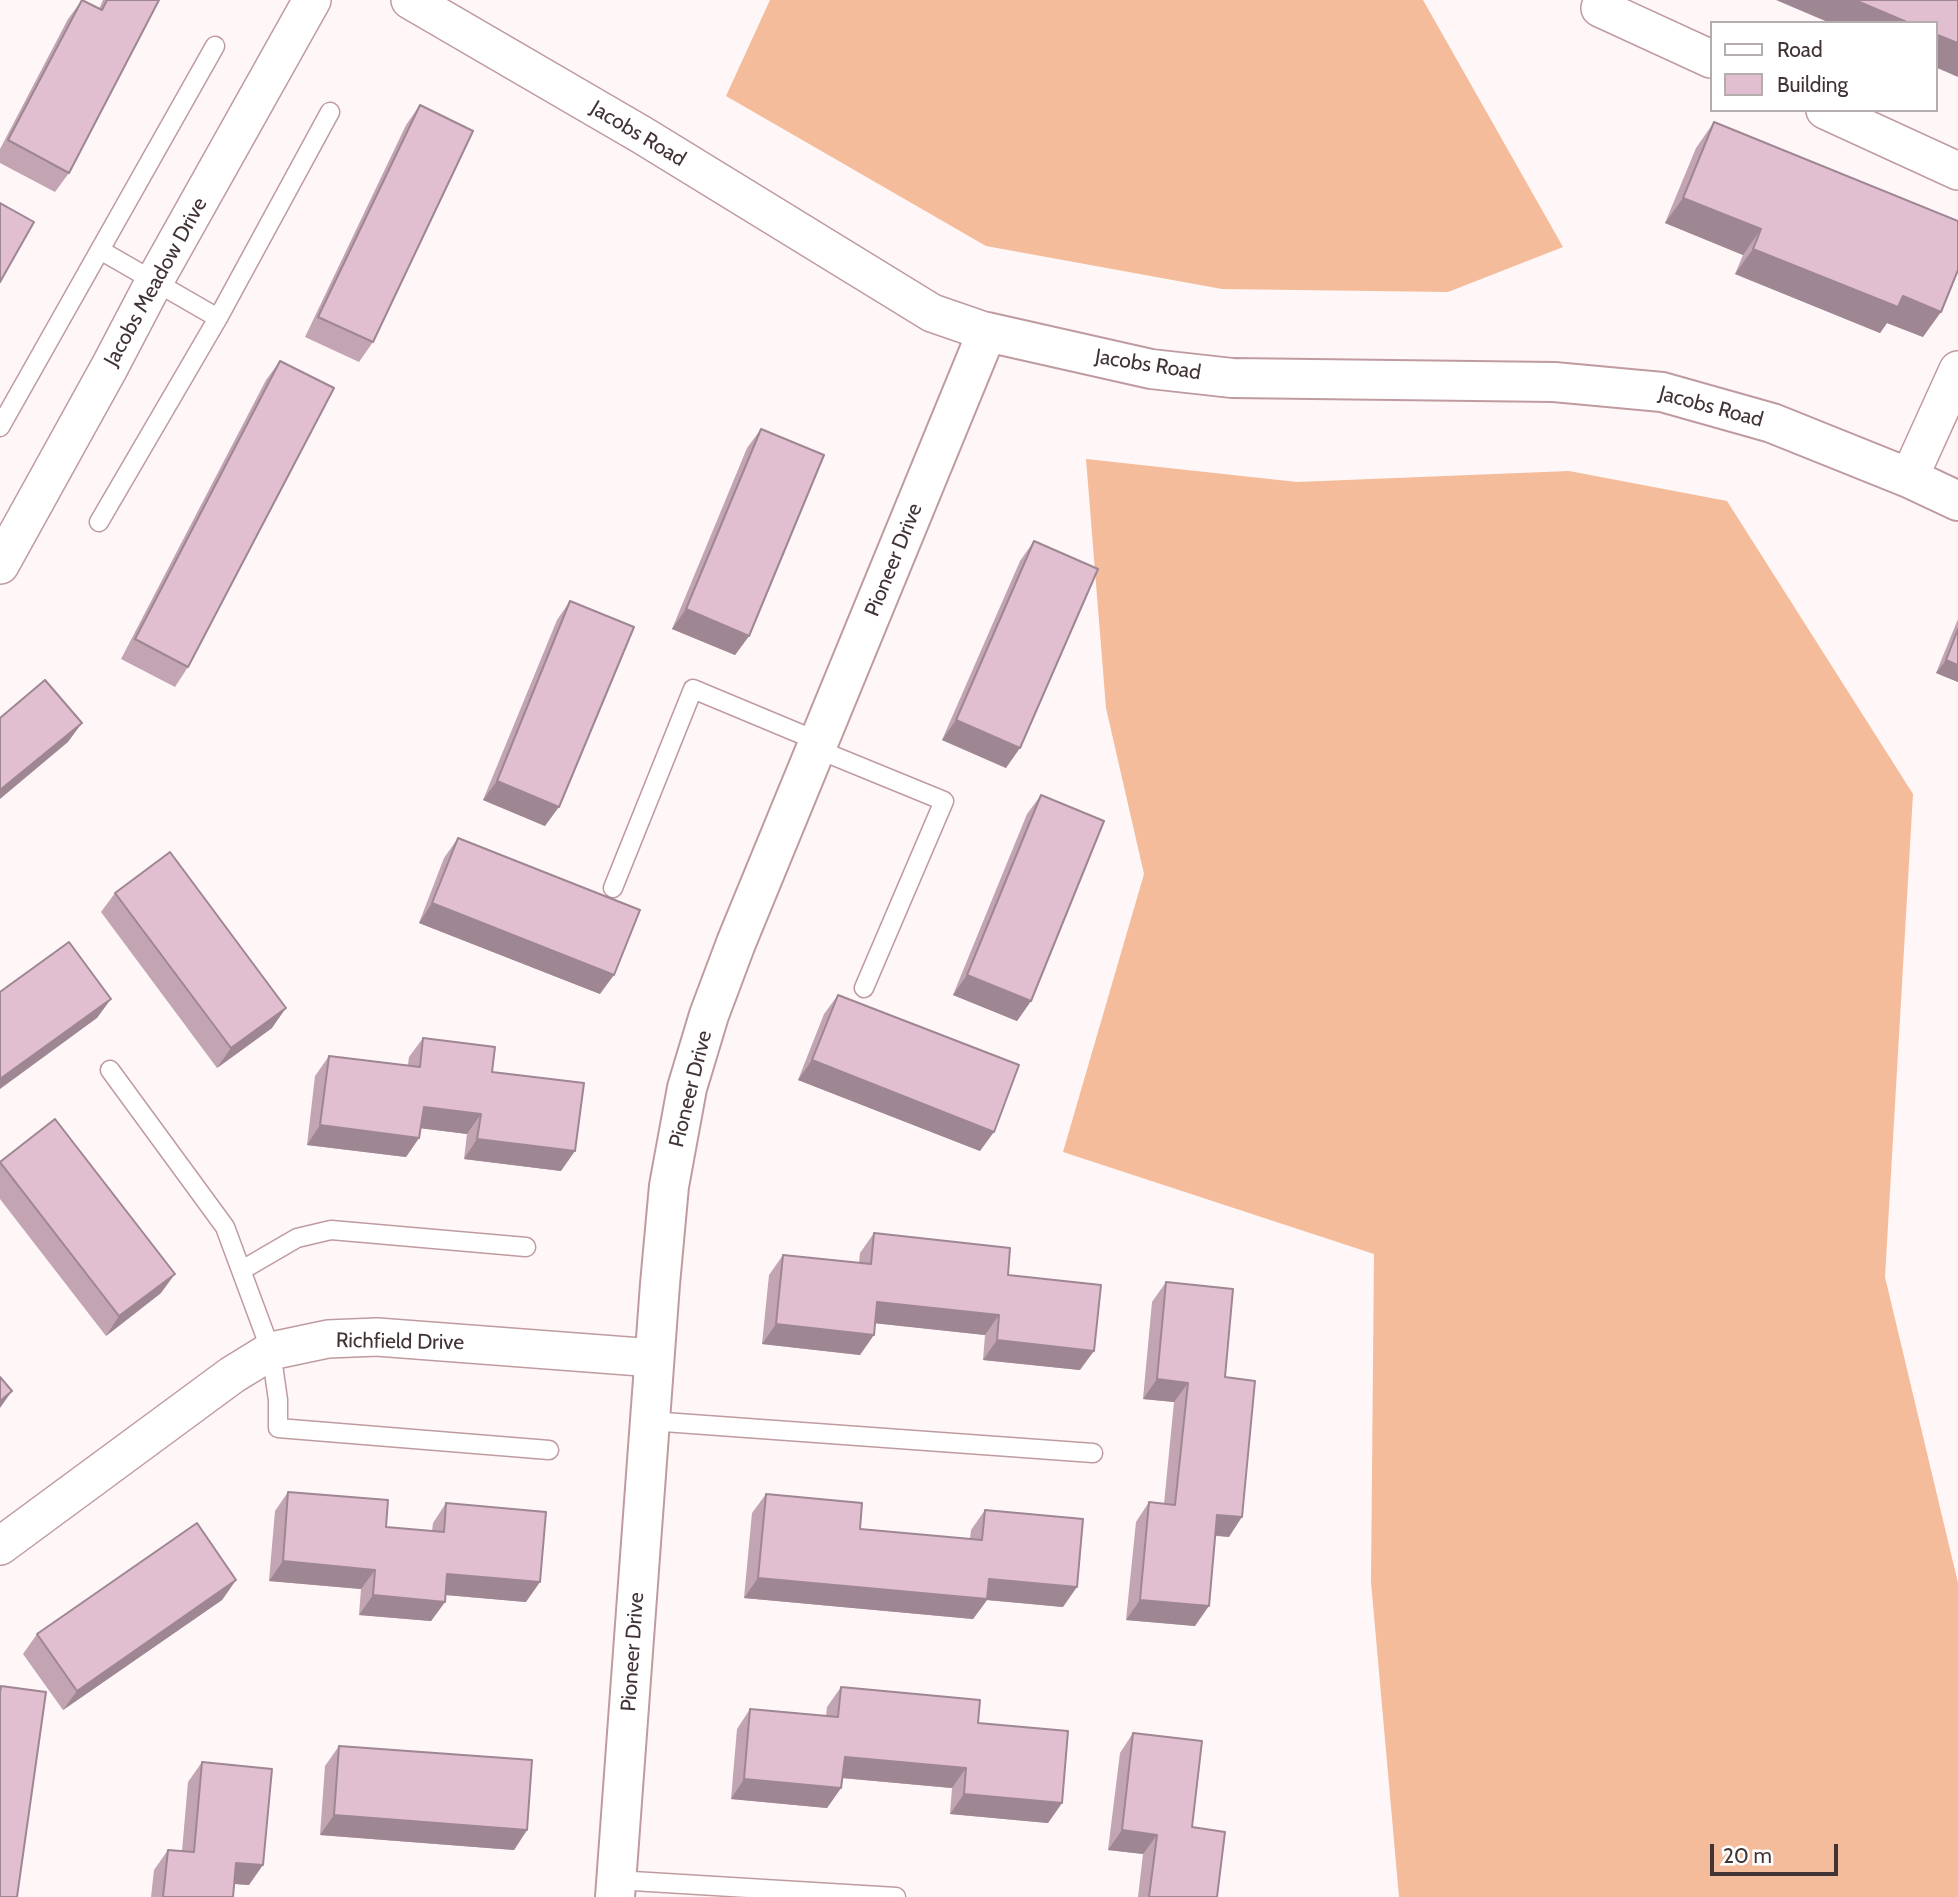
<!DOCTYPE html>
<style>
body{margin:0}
#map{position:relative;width:1958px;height:1897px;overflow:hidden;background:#fef6f7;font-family:Cabin,sans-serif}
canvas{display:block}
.legend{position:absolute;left:1710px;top:21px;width:228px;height:91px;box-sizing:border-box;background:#fff;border:2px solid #b3adae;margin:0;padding:9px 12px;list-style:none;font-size:21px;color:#423335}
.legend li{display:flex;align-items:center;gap:14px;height:35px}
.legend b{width:35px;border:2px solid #b3adae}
.scale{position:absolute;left:1710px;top:1844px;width:128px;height:32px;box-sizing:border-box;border:4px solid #423335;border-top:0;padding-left:9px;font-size:21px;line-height:24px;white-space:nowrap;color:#423335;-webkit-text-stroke:5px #fff;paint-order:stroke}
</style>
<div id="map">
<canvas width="1958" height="1897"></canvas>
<ul class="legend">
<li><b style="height:9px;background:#fff"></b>Road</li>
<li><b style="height:19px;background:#e1bfd0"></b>Building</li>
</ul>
<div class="scale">20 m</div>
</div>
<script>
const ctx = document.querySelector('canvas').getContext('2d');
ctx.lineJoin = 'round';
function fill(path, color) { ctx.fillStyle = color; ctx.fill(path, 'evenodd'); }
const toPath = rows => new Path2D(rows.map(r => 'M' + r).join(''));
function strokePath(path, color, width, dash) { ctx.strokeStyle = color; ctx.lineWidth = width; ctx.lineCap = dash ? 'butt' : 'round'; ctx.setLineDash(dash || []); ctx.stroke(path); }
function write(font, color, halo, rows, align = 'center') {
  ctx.font = font + ' Cabin,sans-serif'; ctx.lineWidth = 5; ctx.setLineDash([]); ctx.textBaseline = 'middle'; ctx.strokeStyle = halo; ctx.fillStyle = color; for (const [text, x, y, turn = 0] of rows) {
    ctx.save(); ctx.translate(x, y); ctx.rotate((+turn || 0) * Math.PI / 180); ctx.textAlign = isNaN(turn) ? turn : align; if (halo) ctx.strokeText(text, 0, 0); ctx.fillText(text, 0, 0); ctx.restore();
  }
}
const forest = toPath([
 [770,0,1423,0,1563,247,1448,292,1222,289,986,246,726,96],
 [1086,459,1297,482,1569,471,1727,501,1913,794,1885,1277,1958,1583,1958,1897,1399,1897,1371,1582,1374,1254,1063,1152,1144,874,1106,708]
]);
const service = toPath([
 [100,250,218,318],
 [0,427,215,46],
 [99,522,218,318,330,112],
 [817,749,944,801,864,988],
 [613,888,693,689,820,742],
 [110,1070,225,1227,271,1351,278,1400,278,1428,549,1450],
 [242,1270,297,1238,331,1230,526,1247],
 [650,1421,1093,1453],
 [616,1880,896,1897]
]);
const minor = toPath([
 [410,0,642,135,932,313,987,332],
 [1600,8,1711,59],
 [1825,110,1958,171],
 [1909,478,1958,370],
 [0,565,109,368,154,282,312,0],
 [0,1546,232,1375,271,1351,328,1339,377,1337,654,1358]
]);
const tertiary = toPath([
 [615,1897,660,1284,669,1186,687,1088,709,1015,736,943,987,332,1151,369,1232,378,1554,382,1662,392,1772,423,1909,478,1958,501]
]);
const wall = toPath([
 [82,0,99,9,103,0,159,0,69,173,55,192,0,163,0,149,68,19],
 [420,105,373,342,359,362,305,337,406,125],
 [1714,122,1923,337,1887,323,1880,333,1735,274,1743,255,1665,223,1696,148],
 [280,361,188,667,175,687,121,659,266,380],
 [761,429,749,636,735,655,672,629,747,448],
 [1034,541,1006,768,942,740,1020,561],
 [570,601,545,826,483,800,557,620],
 [1958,619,1958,682,1936,673],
 [1041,795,1031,1001,1017,1021,953,995,1027,814],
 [458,838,600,994,419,923,444,858],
 [115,893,272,1028,217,1068,101,912],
 [838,995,980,1151,798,1080,824,1014],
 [423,1038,492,1072,561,1171,464,1159,467,1134,421,1128,419,1138,406,1157,307,1145,315,1076,329,1056,408,1065,409,1057],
 [0,1162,161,1293,106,1336,0,1199],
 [874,1233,1008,1275,1080,1370,983,1360,985,1335,875,1323,860,1355,762,1344,769,1275,783,1255,859,1263,860,1253],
 [1166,1282,1225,1377,1229,1537,1216,1536,1195,1626,1126,1620,1136,1522,1149,1502,1164,1504,1174,1402,1143,1399,1152,1302],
 [288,1492,386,1527,432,1531,433,1523,446,1503,526,1602,446,1595,445,1602,431,1621,359,1615,361,1589,269,1581,275,1511],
 [766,1494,860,1529,970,1539,971,1530,985,1510,1063,1607,987,1600,973,1619,744,1598,752,1513],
 [236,1580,222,1600,63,1710,23,1654,37,1634],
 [841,1687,978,1723,1062,1803,1048,1823,950,1814,952,1788,842,1778,841,1788,827,1808,731,1799,737,1729,750,1709,826,1716,827,1707],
 [1133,1733,1192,1827,1217,1897,1138,1897,1143,1854,1108,1850,1120,1753],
 [339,1746,527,1830,514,1850,320,1835,325,1766],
 [202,1762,249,1885,234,1884,233,1897,151,1897,154,1870,168,1850,182,1851,188,1782]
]);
const shadedWall = toPath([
 [1776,0,1855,0,1909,23,1830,23],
 [1935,34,1958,43,1958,77,1935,67],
 [1683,198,1761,229,1743,255,1665,223],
 [1753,249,1903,296,1941,312,1923,337,1887,323,1880,333,1735,274],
 [686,609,749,636,735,655,672,629],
 [1946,660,1958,665,1958,682,1936,673],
 [956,720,1020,748,1006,768,942,740],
 [82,723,68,742,0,799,0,790],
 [497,781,559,807,545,826,483,800],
 [432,903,614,975,600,994,419,923],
 [967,975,1031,1001,1017,1021,953,995],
 [111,999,97,1018,0,1089,0,1079],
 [286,1008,272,1028,217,1068,231,1048],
 [812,1060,994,1132,980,1151,798,1080],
 [424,1107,481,1114,467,1134,410,1127],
 [320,1125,419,1138,406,1157,307,1145],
 [477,1139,575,1151,561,1171,464,1159],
 [175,1274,161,1293,106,1336,119,1316],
 [877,1302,999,1315,985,1335,863,1322],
 [776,1324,874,1335,860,1355,762,1344],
 [997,1340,1094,1351,1080,1370,983,1360],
 [1157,1379,1188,1383,1174,1402,1143,1399],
 [12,1391,0,1408,0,1401],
 [1217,1515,1242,1517,1229,1537,1204,1534],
 [283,1561,375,1570,361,1589,269,1581],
 [447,1574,540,1582,526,1602,434,1594],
 [758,1578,989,1579,1077,1587,1063,1607,987,1600,973,1619,744,1598],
 [236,1580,222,1600,63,1710,77,1691],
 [373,1595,445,1602,431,1621,359,1615],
 [1140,1600,1209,1606,1195,1626,1126,1620],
 [845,1757,966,1768,952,1788,831,1777],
 [744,1779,841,1788,827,1808,731,1799],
 [964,1794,1062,1803,1048,1823,950,1814],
 [334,1815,527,1830,514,1850,320,1835],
 [1122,1830,1157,1835,1143,1854,1108,1850],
 [236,1863,263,1865,249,1885,223,1883]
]);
const building = toPath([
 [82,0,102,10,107,0,159,0,69,173,8,140,82,0],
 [1855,0,1958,0,1958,43,1935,34,1935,23,1909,23,1855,0],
 [420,105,473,131,373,342,318,317,420,105],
 [1714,122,1958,221,1958,270,1941,312,1903,296,1898,307,1753,249,1761,229,1683,198,1714,122],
 [0,203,34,222,0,282,0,203],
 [280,361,334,388,188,667,135,639,280,361],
 [761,429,824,455,749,636,686,609,761,429],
 [1034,541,1098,569,1020,748,956,720,1034,541],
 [570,601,634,627,559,807,497,781,570,601],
 [1958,629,1958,665,1946,660,1958,629],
 [45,680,82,723,0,790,0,718,45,680],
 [1041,795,1104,821,1031,1001,967,975,1041,795],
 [458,838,640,910,614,975,432,903,458,838],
 [170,852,286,1008,231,1048,115,893,170,852],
 [69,942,111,999,0,1079,0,992,69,942],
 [838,995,1019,1065,994,1132,812,1060,838,995],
 [423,1038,495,1047,492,1072,584,1083,575,1151,477,1139,481,1114,424,1107,419,1138,320,1125,329,1056,420,1067,423,1038],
 [55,1119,175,1274,119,1316,0,1162,55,1119],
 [874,1233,1010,1248,1008,1275,1101,1285,1094,1351,997,1340,999,1315,877,1302,874,1335,776,1324,783,1255,871,1264,874,1233],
 [1166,1282,1233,1289,1225,1377,1255,1381,1242,1517,1217,1515,1209,1606,1140,1600,1149,1502,1175,1505,1188,1383,1157,1379,1166,1282],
 [0,1377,12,1391,0,1401,0,1377],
 [288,1492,388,1500,386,1527,444,1532,446,1503,546,1512,540,1582,447,1574,445,1602,373,1595,375,1570,283,1561,288,1492],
 [766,1494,862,1503,860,1529,982,1540,985,1510,1083,1519,1077,1587,989,1579,987,1599,758,1578,766,1494],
 [197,1523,236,1580,77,1691,37,1634,197,1523],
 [1,1686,46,1692,17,1897,0,1897,0,1693,1,1686],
 [841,1687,980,1700,978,1723,1068,1731,1062,1803,964,1794,966,1768,845,1757,841,1788,744,1779,750,1709,838,1717,841,1687],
 [1133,1733,1202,1741,1192,1827,1225,1832,1217,1897,1149,1897,1157,1835,1122,1830,1133,1733],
 [339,1746,532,1760,527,1830,334,1815,339,1746],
 [202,1762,272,1769,263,1865,236,1863,233,1897,163,1897,168,1850,194,1852,202,1762]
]);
const streetNames = [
 ["Jacobs Road",638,134,31],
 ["Jacobs Meadow Drive",156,282,-61],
 ["Jacobs Road",1148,365,9],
 ["Jacobs Road",1711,407,15],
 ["Pioneer Drive",894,560,-68],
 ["Pioneer Drive",691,1089,-76],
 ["Richfield Drive",400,1342,1],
 ["Pioneer Drive",633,1652,-86]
];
fill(forest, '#f4bc9a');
strokePath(service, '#bf9ba0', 21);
strokePath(minor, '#bf9ba0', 40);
strokePath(tertiary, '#bf9ba0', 42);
strokePath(service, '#fff', 18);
strokePath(minor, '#fff', 37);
strokePath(tertiary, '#fff', 38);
fill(wall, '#c2a4b3');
fill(shadedWall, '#9e8692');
fill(building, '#e1bfd0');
strokePath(building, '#9e8692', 2);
write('21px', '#423335', '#fff', streetNames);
</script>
